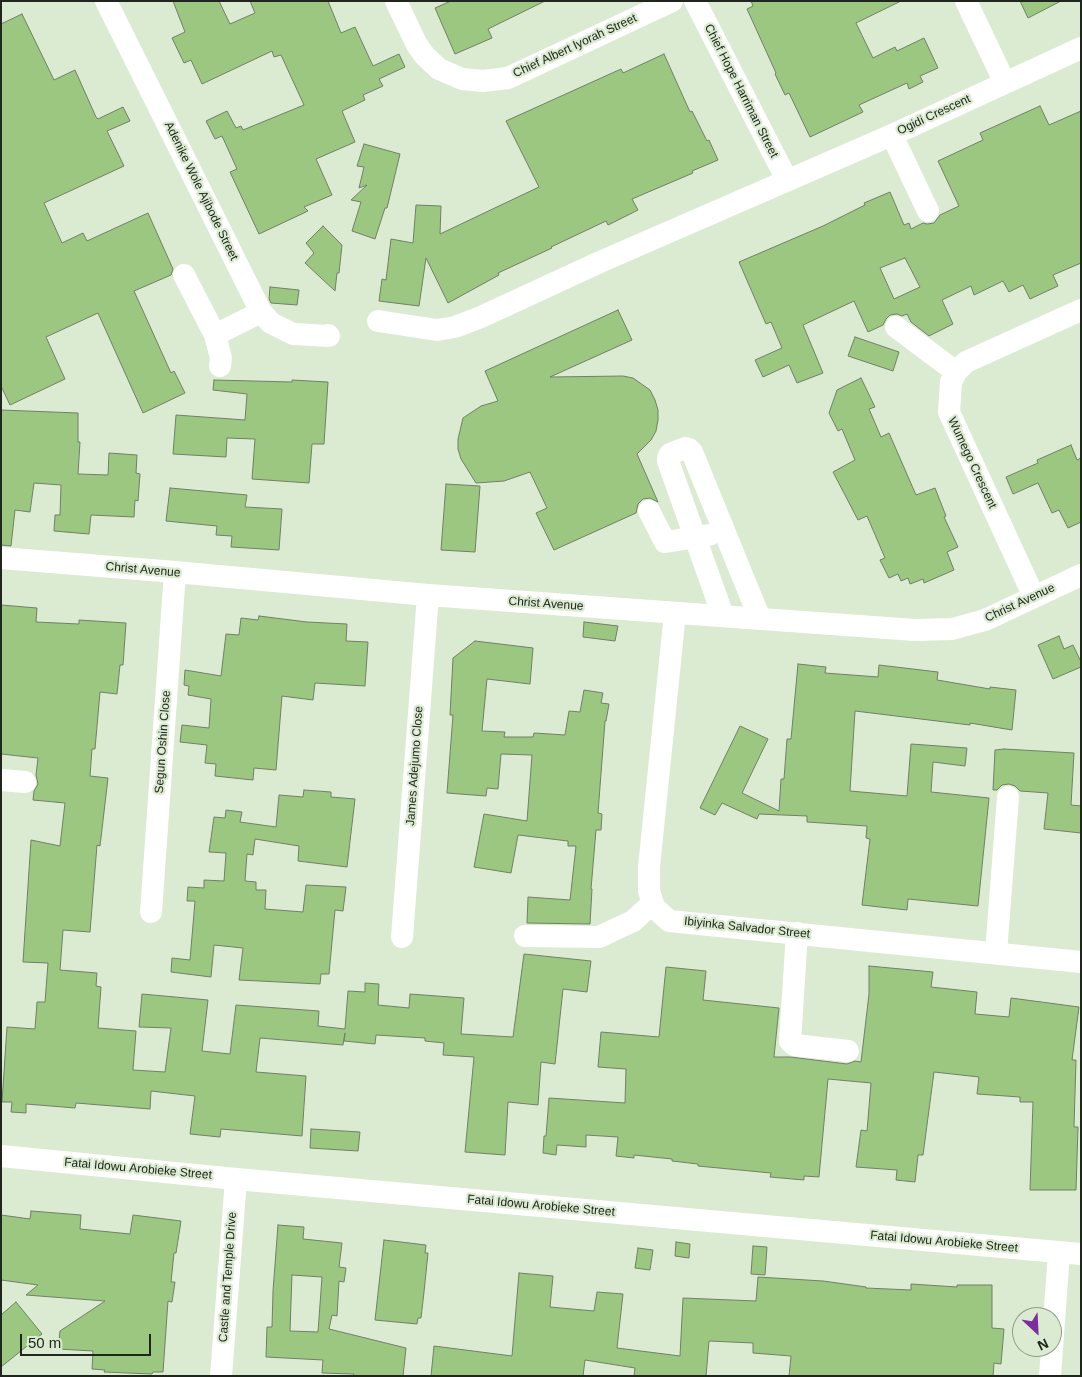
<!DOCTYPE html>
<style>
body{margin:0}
#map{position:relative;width:1082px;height:1377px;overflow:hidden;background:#dbebd1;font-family:Arial,sans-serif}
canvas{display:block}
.frame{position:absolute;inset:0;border:2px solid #20261d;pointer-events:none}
.north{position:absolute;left:1012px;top:1307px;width:50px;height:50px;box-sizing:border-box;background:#dbebd1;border:1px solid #909c89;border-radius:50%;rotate:155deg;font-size:14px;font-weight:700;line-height:20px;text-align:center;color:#20261d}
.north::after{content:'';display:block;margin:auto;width:18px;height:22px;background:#7d2d9d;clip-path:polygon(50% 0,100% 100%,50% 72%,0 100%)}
.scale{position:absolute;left:20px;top:1334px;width:131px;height:22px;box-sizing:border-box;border:2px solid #20261d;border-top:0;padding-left:6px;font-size:15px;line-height:18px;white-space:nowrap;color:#20261d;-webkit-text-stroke:4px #dbebd1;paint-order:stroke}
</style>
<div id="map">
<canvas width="1082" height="1377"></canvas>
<div class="frame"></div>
<div class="north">N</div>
<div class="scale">50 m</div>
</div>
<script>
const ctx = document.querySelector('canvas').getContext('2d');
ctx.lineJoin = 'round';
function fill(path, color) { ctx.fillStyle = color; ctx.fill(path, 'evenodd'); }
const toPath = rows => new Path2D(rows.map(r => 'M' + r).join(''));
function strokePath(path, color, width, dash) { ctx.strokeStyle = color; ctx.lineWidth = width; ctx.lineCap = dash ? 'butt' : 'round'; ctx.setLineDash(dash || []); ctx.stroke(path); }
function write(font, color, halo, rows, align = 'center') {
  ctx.font = font + ' Arial,sans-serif'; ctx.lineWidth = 4.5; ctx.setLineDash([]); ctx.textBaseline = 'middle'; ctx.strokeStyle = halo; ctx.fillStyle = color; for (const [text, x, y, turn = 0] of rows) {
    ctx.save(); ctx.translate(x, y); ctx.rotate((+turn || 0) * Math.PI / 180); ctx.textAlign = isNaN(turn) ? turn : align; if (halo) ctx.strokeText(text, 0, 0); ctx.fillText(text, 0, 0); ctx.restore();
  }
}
const building = toPath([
 [173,1,219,1,230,24,255,13,250,1,328,1,341,33,355,27,373,66,399,54,405,67,379,79,383,86,363,95,365,100,342,111,355,142,316,159,332,195,304,207,308,211,259,234,230,172,237,169,222,136,215,139,206,121,227,111,236,128,241,126,243,130,304,105,281,55,274,57,272,51,202,84,191,60,184,63,172,38,185,32,173,1],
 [451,1,545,1,488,29,492,38,455,54,435,8,451,1],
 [751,1,901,1,856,23,873,58,895,47,897,51,924,38,938,68,920,76,923,82,909,89,907,83,859,105,863,112,810,137,789,93,785,95,775,74,776,73,747,9,753,6,751,1],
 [1020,1,1061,1,1028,18,1020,1],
 [22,14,54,80,75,70,96,117,98,119,123,107,130,121,107,131,124,166,44,203,62,243,83,233,87,241,148,213,173,269,171,275,134,291,171,373,174,371,185,393,143,413,98,313,46,337,65,379,10,405,1,386,1,24,22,14],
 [664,54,690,112,692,111,707,141,709,140,718,160,692,171,693,173,632,199,638,210,608,225,606,221,551,247,552,248,498,273,499,275,448,303,426,258,419,306,379,301,382,279,386,280,391,239,413,243,416,205,441,206,440,234,539,187,506,121,621,69,623,73,664,54],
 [1040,106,1049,125,1081,111,1081,263,1053,275,1058,286,1030,299,1023,285,1009,292,1003,281,974,295,971,286,942,300,953,324,929,336,911,322,907,314,902,316,897,314,890,315,886,319,883,325,868,332,854,301,803,325,823,373,797,383,789,365,763,377,755,360,782,348,771,322,766,324,739,262,823,226,865,205,864,203,890,192,904,225,909,223,911,229,923,223,927,224,934,223,940,215,959,206,938,161,983,140,980,133,1040,106],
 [905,258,920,287,894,299,880,268,905,258],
 [364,144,400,154,387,208,385,208,375,239,352,231,361,202,351,200,367,185,359,188,364,167,357,166,364,144],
 [323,226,342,245,339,273,337,273,335,291,305,263,314,253,306,243,323,226],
 [270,287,299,290,297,305,271,303,269,299,270,287],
 [618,310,632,340,550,377,623,376,633,378,650,390,655,400,658,410,658,420,656,431,651,440,637,454,658,502,650,498,643,499,638,504,636,513,554,550,536,513,547,508,530,472,504,481,476,483,461,459,458,449,458,439,463,418,481,406,498,401,485,371,618,310],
 [855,337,899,352,893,371,848,356,855,337],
 [861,378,875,407,869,409,881,437,889,433,916,495,935,488,946,516,944,517,958,547,947,552,954,570,924,583,923,579,910,584,908,578,901,581,898,574,889,578,880,560,885,558,867,516,858,520,833,472,855,460,842,429,838,431,829,413,837,390,861,378],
 [214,380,292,382,292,380,328,382,324,444,312,444,309,483,252,479,255,439,227,438,226,457,173,454,176,415,245,420,247,394,213,390,214,380],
 [1,410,78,413,78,442,80,442,78,474,108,475,109,453,137,455,136,473,140,474,138,501,135,500,134,517,91,515,89,534,54,531,55,515,60,515,61,485,34,483,30,512,15,510,11,546,1,545,1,410],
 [1071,445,1077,460,1081,458,1081,522,1068,528,1059,510,1052,513,1038,483,1013,494,1006,477,1038,463,1037,460,1071,445],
 [446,484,480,486,475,552,441,550,446,484],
 [170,488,247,495,245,507,282,509,279,550,231,547,232,536,216,535,217,526,166,521,170,488],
 [1,605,37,608,36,622,79,624,79,620,126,623,123,665,120,665,117,694,100,692,95,749,92,749,90,776,108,778,100,846,97,845,90,932,63,930,60,970,97,973,96,986,101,987,98,1028,136,1031,133,1070,165,1072,171,1028,139,1027,142,994,208,1000,202,1051,230,1054,236,1005,319,1011,318,1026,345,1029,348,991,365,992,365,983,379,984,378,1005,409,1008,410,994,464,998,461,1034,513,1037,524,954,591,961,587,992,563,989,555,1064,541,1062,538,1105,508,1102,505,1155,465,1152,474,1057,443,1055,444,1043,425,1041,425,1038,376,1035,375,1044,344,1041,345,1033,343,1045,260,1038,256,1072,306,1076,302,1136,221,1129,220,1137,190,1134,195,1096,151,1091,150,1109,76,1103,75,1108,26,1104,26,1113,11,1112,12,1102,2,1102,7,1027,35,1029,37,1002,45,1002,48,963,23,962,31,840,60,846,65,803,33,800,34,791,38,784,36,775,38,758,1,754,1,605],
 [259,616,307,622,347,624,346,641,368,642,365,686,315,683,313,700,282,696,276,770,254,768,253,780,215,776,216,764,205,763,207,745,180,742,182,725,209,728,211,699,188,695,189,686,184,685,185,670,221,676,226,634,239,635,241,618,258,620,259,616],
 [584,622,618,626,615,641,583,637,584,622],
 [1059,636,1064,649,1073,645,1081,662,1081,667,1053,679,1038,645,1059,636],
 [475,641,533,648,530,684,487,679,482,731,505,732,504,737,533,737,534,733,565,735,569,711,580,712,584,690,603,693,601,703,609,704,606,721,605,721,598,813,602,814,601,830,596,830,591,889,592,889,590,924,527,923,528,897,570,900,576,846,568,846,568,841,518,835,511,873,474,867,484,814,527,821,532,755,501,754,498,789,487,788,486,796,447,793,453,715,450,715,453,658,475,641],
 [798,664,826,667,825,673,878,677,879,665,938,672,937,680,990,689,990,687,1016,690,1012,730,970,723,970,725,855,711,850,791,907,796,911,744,967,748,965,766,933,762,931,792,989,798,978,906,908,899,907,910,862,905,870,839,866,838,867,826,807,822,807,816,759,814,757,819,722,803,715,815,700,808,740,726,768,739,742,793,779,811,781,779,784,779,787,739,791,739,798,664],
 [1004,749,1074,753,1071,805,1081,806,1081,833,1044,829,1048,793,1020,791,1015,786,1009,784,1002,785,997,790,993,790,995,750,1004,749],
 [304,790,331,792,331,797,355,799,347,867,298,861,299,846,255,839,253,855,247,854,245,881,256,882,256,890,266,890,265,909,303,912,306,885,346,887,343,911,335,910,329,974,321,974,320,984,239,980,243,948,214,945,211,977,171,972,172,958,190,960,195,901,187,901,188,887,204,888,204,880,224,881,226,853,209,852,214,817,225,818,226,810,242,812,240,822,276,827,279,795,303,797,304,790],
 [869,966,933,972,931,987,977,992,975,1014,1009,1017,1011,998,1079,1007,1072,1060,1076,1060,1074,1127,1078,1127,1076,1190,1030,1190,1033,1102,1020,1102,1020,1097,977,1094,979,1077,934,1072,923,1155,918,1155,915,1182,896,1180,897,1170,856,1167,861,1130,867,1131,871,1083,828,1079,819,1177,804,1176,804,1180,770,1177,771,1173,698,1166,698,1164,672,1161,672,1159,634,1155,634,1158,616,1156,618,1137,586,1135,586,1147,557,1145,556,1155,543,1153,544,1136,546,1136,549,1098,625,1103,626,1069,598,1067,601,1032,659,1037,666,967,706,971,703,1000,779,1008,774,1057,790,1057,847,1064,855,1061,861,1062,869,994,869,966],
 [311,1129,360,1132,358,1151,310,1148,311,1129],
 [31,1211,81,1215,80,1229,130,1234,133,1215,181,1221,176,1253,174,1253,171,1282,175,1282,172,1302,168,1301,163,1372,153,1372,152,1374,104,1372,105,1370,92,1369,93,1351,58,1349,60,1331,105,1301,26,1295,38,1285,1,1280,1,1215,30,1219,31,1211],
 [278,1225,304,1227,303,1239,342,1243,339,1267,346,1268,344,1282,339,1281,337,1316,332,1315,329,1329,406,1348,403,1376,353,1376,354,1374,322,1373,323,1360,266,1357,267,1327,272,1327,273,1291,278,1225],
 [292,1275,322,1277,318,1332,290,1331,292,1275],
 [384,1240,426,1245,425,1253,428,1253,424,1292,421,1318,418,1318,417,1324,375,1320,384,1240],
 [676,1242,690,1244,689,1258,675,1256,676,1242],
 [753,1246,767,1247,765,1275,751,1274,753,1246],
 [638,1248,653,1250,650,1270,635,1268,638,1248],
 [519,1273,553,1276,550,1307,594,1311,597,1292,623,1294,617,1348,680,1356,683,1298,756,1301,758,1277,823,1281,866,1287,866,1288,911,1290,911,1284,957,1287,957,1285,992,1285,992,1328,1004,1329,1001,1364,994,1363,993,1376,789,1376,791,1356,753,1353,753,1343,709,1341,706,1376,634,1376,635,1368,585,1360,583,1376,431,1376,434,1346,512,1356,519,1273],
 [16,1302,42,1334,1,1367,1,1315,16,1302]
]);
const minor = toPath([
 [106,1,261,312,271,323,293,334,329,336,328,335],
 [396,1,417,45,425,56,439,69,462,79,483,81,508,78,672,1],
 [695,1,787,180],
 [966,1,1005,83],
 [892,135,928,211],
 [184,275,215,335,221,358,220,366],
 [378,321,437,330,455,327,481,317,600,262,892,135,1081,48],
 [896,327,956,372],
 [215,335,261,312],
 [649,511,665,542,709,535],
 [1,558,175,572,428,595,915,630,952,629,985,620,1081,575],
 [1034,597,949,412,951,382,956,372,966,362,1081,310],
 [675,613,649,867,649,891,654,907,669,921,1081,962],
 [723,616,668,461,668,458,670,454,685,448,689,449,692,452,760,619],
 [1,780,25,782],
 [151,912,175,572],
 [797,933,790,1041,794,1045,848,1051],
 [525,936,599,937,633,921,653,903],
 [402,937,428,595],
 [996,953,1008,797],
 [1,1156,236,1179,1081,1254],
 [221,1376,236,1179],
 [1050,1376,1059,1253]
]);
const streetNames = [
 ["Chief Albert Iyorah Street",575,46,-25],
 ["Chief Hope Harriman Street",741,91,63],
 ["Ogidi Crescent",934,115,-25],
 ["Adenike Wole Ajibode Street",201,191,64],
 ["Wumego Crescent",972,463,65],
 ["Christ Avenue",143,570,5],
 ["Christ Avenue",1020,603,-25],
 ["Christ Avenue",546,604,4],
 ["Segun Oshin Close",163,742,-86],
 ["James Adejumo Close",415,766,-86],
 ["Ibiyinka Salvador Street",747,928,6],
 ["Fatai Idowu Arobieke Street",138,1169,5],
 ["Fatai Idowu Arobieke Street",541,1206,5],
 ["Fatai Idowu Arobieke Street",944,1242,5],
 ["Castle and Temple Drive",228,1277,-86]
];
fill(building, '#9bc780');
strokePath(building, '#717f68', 1);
strokePath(minor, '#fff', 22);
write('12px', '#20261d', '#dbebd1', streetNames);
</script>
